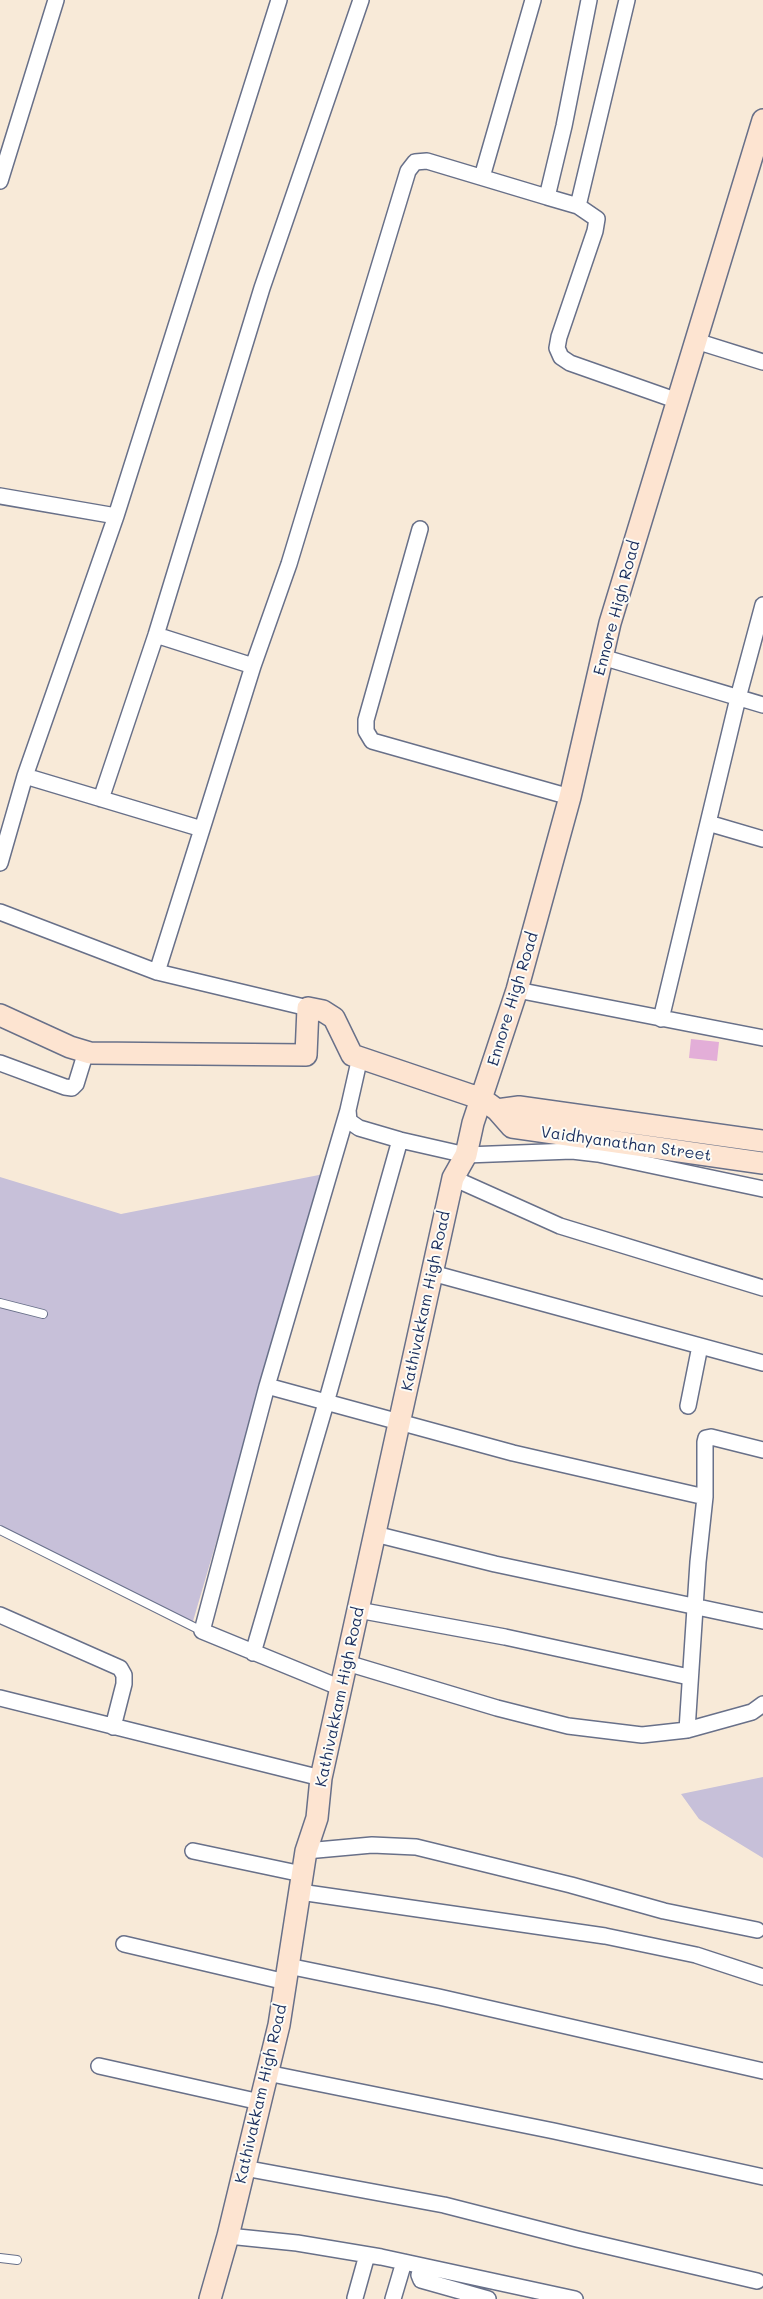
<!DOCTYPE html>
<style>
body{margin:0}
canvas{display:block;background:#f8ead8}
</style>
<canvas width="763" height="2299"></canvas>
<script>
const ctx = document.querySelector('canvas').getContext('2d');
ctx.lineJoin = 'round';
function fill(path, color) { ctx.fillStyle = color; ctx.fill(path, 'evenodd'); }
const toPath = rows => new Path2D(rows.map(r => 'M' + r).join(''));
function strokePath(path, color, width, dash) { ctx.strokeStyle = color; ctx.lineWidth = width; ctx.lineCap = dash ? 'butt' : 'round'; ctx.setLineDash(dash || []); ctx.stroke(path); }
function write(font, color, halo, rows, align = 'center') {
  ctx.font = font + ' Mali,sans-serif'; ctx.lineWidth = 4; ctx.setLineDash([]); ctx.textBaseline = 'middle'; ctx.strokeStyle = halo; ctx.fillStyle = color; for (const [text, x, y, turn = 0] of rows) {
    ctx.save(); ctx.translate(x, y); ctx.rotate((+turn || 0) * Math.PI / 180); ctx.textAlign = isNaN(turn) ? turn : align; if (halo) ctx.strokeText(text, 0, 0); ctx.fillText(text, 0, 0); ctx.restore();
  }
}
const industrial = toPath([
 [324,1174,191,1628,0,1535,0,1177,121,1214],
 [763,1777,763,1858,699,1819,681,1794]
]);
const building = toPath([
 [691,1039,719,1042,717,1061,689,1058]
]);
const lane = toPath([
 [0,1303,43,1314],
 [0,1530,202,1631],
 [0,2258,17,2260]
]);
const street = toPath([
 [482,177,533,0],
 [0,181,56,0],
 [547,197,578,206,597,219,595,231,559,337,557,348,561,357,570,363,678,401],
 [578,206,627,0],
 [696,341,763,362],
 [0,496,116,516,279,0],
 [420,529,366,720,366,731,372,741,570,797],
 [156,635,253,666,289,564,408,171,415,162,427,161,547,197,564,126,589,0],
 [602,657,763,705],
 [25,776,202,829,157,972,308,1008],
 [101,799,156,635,262,288,361,0],
 [708,823,763,839],
 [202,829,253,666],
 [0,863,25,776,116,516],
 [0,912,157,972],
 [517,990,763,1038],
 [661,1019,738,698,763,605],
 [360,1057,348,1110,349,1121,359,1128,400,1140,466,1155,572,1151,598,1154,763,1189],
 [0,1063,65,1087,72,1088,76,1084,84,1058,90,1053],
 [453,1178,560,1226,763,1288],
 [432,1273,763,1363],
 [267,1386,513,1453,705,1497],
 [688,1406,700,1346],
 [375,1534,495,1564,763,1621],
 [358,1610,505,1637,689,1677],
 [0,1615,120,1668,124,1675,124,1684,113,1727],
 [253,1653,326,1403,400,1140],
 [347,1663,497,1708,568,1726,642,1735,687,1730,752,1712,763,1704],
 [341,1688,202,1631,267,1386,348,1110],
 [0,1698,321,1778],
 [687,1730,698,1562,705,1497,705,1442,706,1438,711,1437,763,1450],
 [193,1851,302,1874],
 [306,1851,372,1845,416,1847,571,1885,664,1911,757,1930],
 [300,1892,605,1936,696,1955,763,1977],
 [124,1944,286,1982],
 [288,1966,439,1997,763,2071],
 [99,2066,260,2102],
 [267,2073,554,2131,763,2177],
 [244,2168,444,2205,577,2239,757,2281],
 [228,2236,297,2243,381,2257,575,2299],
 [422,2266,419,2275,421,2280,488,2299],
 [355,2298,367,2255],
 [393,2299,404,2262]
]);
const secondary = toPath([
 [0,1015,70,1047,90,1053,306,1055,308,1008,323,1011,334,1018,352,1055,482,1099,497,1110,512,1127,763,1163],
 [497,1110,519,1107,763,1141],
 [210,2299,228,2236,279,2025,306,1851,317,1818,321,1778,453,1178,466,1155,473,1123,517,990,570,797,610,623,763,120]
]);
const streetNames = [
 ["Ennore High Road",617,608,-75],
 ["Ennore High Road",513,999,-73],
 ["Vaidhyanathan Street",626,1144,8],
 ["Kathivakkam High Road",426,1301,-78],
 ["Kathivakkam High Road",340,1697,-78],
 ["Kathivakkam High Road",261,2094,-77]
];
fill(industrial, '#c7c0d9');
fill(building, '#e3aed8');
strokePath(lane, '#687089', 10);
strokePath(street, '#687089', 18);
strokePath(secondary, '#687089', 24);
strokePath(lane, '#fff', 8);
strokePath(street, '#fff', 15);
strokePath(secondary, '#fde4d1', 21);
write('16px', '#1b2f5e', '#fdfcf7', streetNames);
</script>
